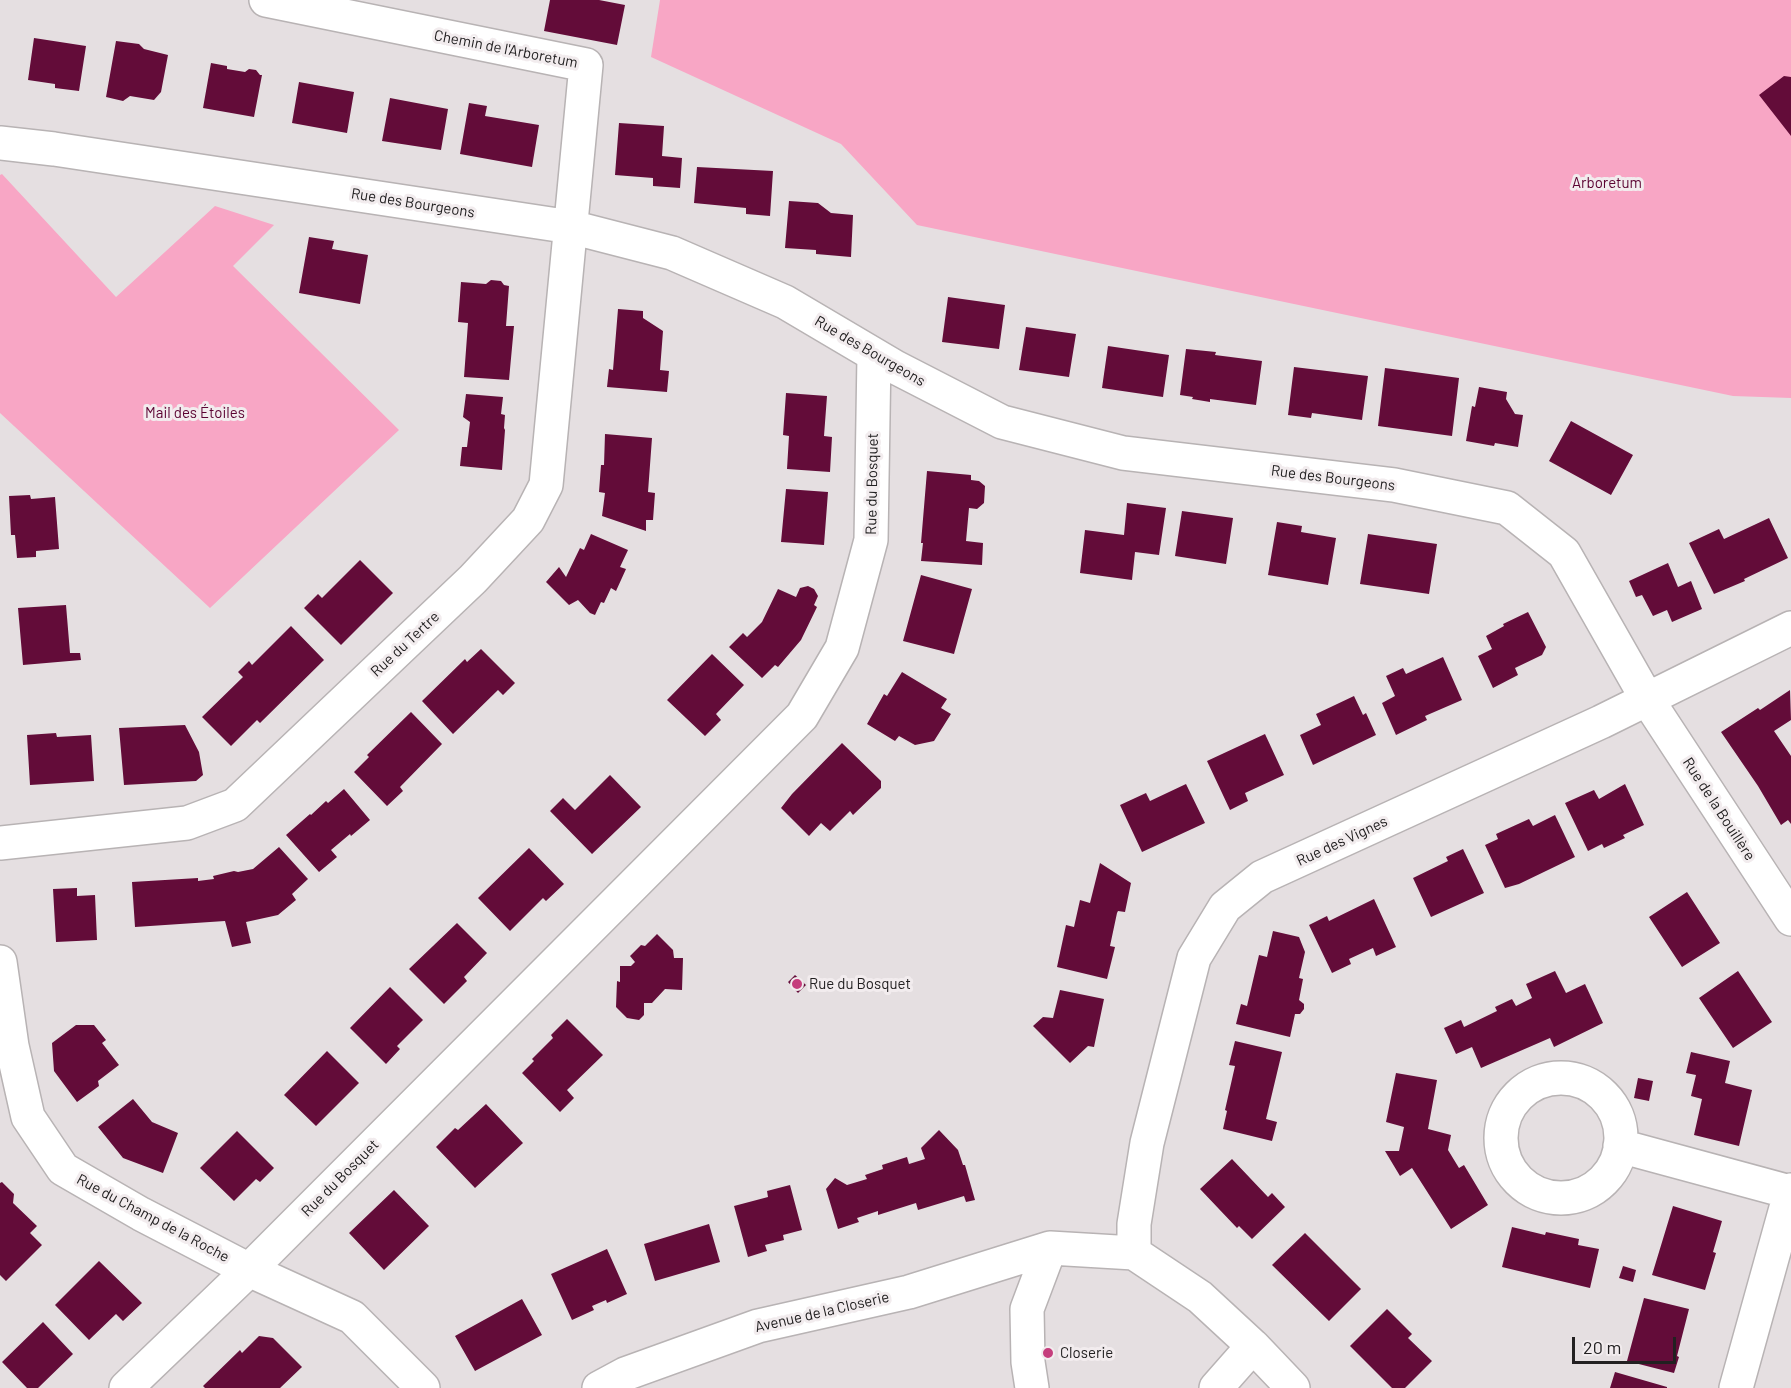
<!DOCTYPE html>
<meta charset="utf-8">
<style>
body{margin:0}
#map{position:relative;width:1791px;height:1388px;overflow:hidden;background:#e5dfe1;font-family:Barlow,sans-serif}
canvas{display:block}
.scale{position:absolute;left:1572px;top:1337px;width:104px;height:27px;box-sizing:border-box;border:3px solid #222021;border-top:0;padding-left:8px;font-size:18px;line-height:21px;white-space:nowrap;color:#222021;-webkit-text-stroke:4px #f2ecee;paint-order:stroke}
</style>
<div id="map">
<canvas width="1791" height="1388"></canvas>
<div class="scale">20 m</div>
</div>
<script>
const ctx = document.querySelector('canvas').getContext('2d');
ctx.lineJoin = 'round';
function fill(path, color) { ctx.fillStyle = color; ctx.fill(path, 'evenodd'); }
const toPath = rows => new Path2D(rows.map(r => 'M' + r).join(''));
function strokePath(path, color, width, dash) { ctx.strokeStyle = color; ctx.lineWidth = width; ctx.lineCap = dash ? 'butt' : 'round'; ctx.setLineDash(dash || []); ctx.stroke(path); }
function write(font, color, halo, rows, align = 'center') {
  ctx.font = font + ' Barlow,sans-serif'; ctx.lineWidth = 6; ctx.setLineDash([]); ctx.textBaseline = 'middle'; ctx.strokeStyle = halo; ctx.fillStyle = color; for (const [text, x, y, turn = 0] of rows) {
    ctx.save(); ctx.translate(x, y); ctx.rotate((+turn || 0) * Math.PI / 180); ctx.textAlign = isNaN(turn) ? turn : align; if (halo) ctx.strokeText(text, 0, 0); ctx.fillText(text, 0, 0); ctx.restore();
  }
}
const green = toPath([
 [660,0,1791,0,1791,398,1733,396,917,225,841,144,651,57],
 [2,174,116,297,215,206,274,225,233,266,399,430,210,608,0,413,0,175]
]);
const building = toPath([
 [550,0,599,0,625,5,617,45,544,31],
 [34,38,86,46,79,91,55,88,55,84,28,80],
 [116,41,139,44,144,49,168,55,161,92,154,100,130,96,123,101,106,97],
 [211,63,227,66,227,69,245,72,249,69,256,70,260,75,262,75,254,117,203,108],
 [1784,76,1791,77,1791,136,1759,95],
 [299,82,354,92,347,133,292,123],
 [390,98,448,109,441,150,382,141],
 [469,103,487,106,485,116,539,125,532,167,460,154],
 [619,123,664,126,662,156,682,158,680,188,653,186,653,178,615,175],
 [697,167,773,171,770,216,746,214,746,208,694,203],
 [789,201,818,203,831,213,853,215,851,257,816,254,816,250,785,248],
 [309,237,334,241,332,249,368,255,360,304,299,293],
 [491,280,501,281,504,285,509,286,506,326,514,326,509,380,464,377,468,323,458,322,461,282,486,284],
 [948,297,1005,305,999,349,942,342],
 [618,309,643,311,643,318,663,331,660,370,669,371,667,392,607,387,609,369,613,370],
 [1026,327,1076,334,1069,377,1019,370],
 [1108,346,1169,355,1163,397,1102,388],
 [1186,349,1216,352,1215,355,1262,361,1256,405,1210,399,1210,402,1192,399,1193,397,1180,395],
 [1294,367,1368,376,1362,420,1312,413,1311,418,1288,415],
 [1385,368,1459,378,1452,436,1378,426],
 [1479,387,1507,392,1506,399,1515,414,1523,415,1518,447,1495,443,1494,446,1466,441,1472,406,1475,407],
 [786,393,827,396,824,436,832,437,830,472,787,469,789,436,783,435],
 [466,394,503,397,501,414,505,415,504,428,505,430,502,470,460,466,462,447,467,447,470,422,463,417],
 [1571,421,1633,455,1611,495,1549,461],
 [605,434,652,438,648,492,655,493,653,520,646,520,646,531,602,516,605,493,599,492,601,465,604,465],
 [927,471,971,475,971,480,979,481,985,486,984,503,977,509,969,508,966,541,983,543,982,565,921,561,923,543,921,543],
 [786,489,828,492,824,545,781,542],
 [30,495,31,499,55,497,59,549,36,551,36,557,17,558,15,535,11,535,9,496],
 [1127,503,1166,508,1159,555,1135,552,1132,580,1080,573,1085,530,1124,535],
 [1182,511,1233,518,1226,564,1175,556],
 [1769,518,1788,558,1744,579,1745,581,1714,594,1689,543,1719,529,1724,539],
 [1277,522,1302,526,1301,532,1336,538,1328,585,1268,575],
 [591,534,628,550,620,567,626,569,616,591,611,588,604,603,601,602,595,615,590,613,578,600,569,605,546,582,559,567,566,577,580,548,584,550],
 [1368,534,1437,544,1429,594,1360,584],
 [360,560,393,593,341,645,304,608,318,594,322,598],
 [1668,563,1678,587,1691,581,1702,609,1672,622,1667,610,1653,616,1642,595,1636,597,1629,581],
 [921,575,972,589,954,654,903,641],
 [808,586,814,589,818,596,814,605,817,607,801,640,778,667,775,665,762,678,729,647,743,633,747,637,762,622,778,589,796,597,800,588],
 [66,605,70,653,80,653,81,660,23,665,18,608],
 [1528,612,1546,647,1542,655,1515,668,1518,675,1493,688,1478,656,1492,649,1486,636,1504,626,1503,624],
 [291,626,324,660,260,723,257,720,231,746,202,717,243,677,238,672,249,661,252,665],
 [481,649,515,683,503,695,498,690,453,734,422,701,465,659,467,662],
 [712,654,744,685,716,714,721,720,705,736,667,700],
 [1443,657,1462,700,1425,716,1427,720,1396,735,1382,703,1395,696,1386,676,1403,668,1406,674],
 [902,672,947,699,941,708,951,714,934,741,915,745,899,736,895,741,867,724,884,694,887,696],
 [1790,690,1791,720,1774,731,1791,756,1791,824,1788,820,1781,825,1758,786,1721,732,1758,708,1760,710],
 [1354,696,1363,715,1366,713,1376,735,1313,765,1300,735,1321,725,1316,714],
 [411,712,442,744,400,787,403,791,387,806,354,772,369,757,367,755],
 [185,725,199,752,203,775,196,781,124,785,119,728],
 [56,733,57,737,91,735,94,781,30,785,27,735],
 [1265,734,1284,775,1245,793,1248,801,1230,810,1207,761],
 [842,743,881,781,881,788,853,815,850,811,830,831,821,823,809,836,781,808,792,794],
 [610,775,641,807,592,854,550,811,563,798,575,810],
 [1186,784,1205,823,1142,852,1120,805,1146,793,1150,801],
 [1625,784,1644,825,1623,835,1625,838,1604,848,1602,844,1588,851,1565,803,1594,790,1599,799],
 [344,789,370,820,351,836,350,834,331,850,337,857,319,872,286,835,310,814,311,815,326,801,328,803],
 [1555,815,1575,857,1519,884,1505,888,1485,845,1498,839,1496,834,1529,819,1533,826],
 [279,847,308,879,292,894,296,900,278,915,246,922,251,943,232,947,225,921,135,927,132,882,198,878,198,881,214,879,213,876,234,871,238,872,253,869],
 [529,848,564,884,546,901,543,898,510,931,478,898],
 [1463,849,1484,893,1431,917,1413,878,1448,861,1446,857],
 [1100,863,1131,883,1125,912,1118,911,1117,913,1110,946,1115,947,1107,979,1057,967,1066,925,1074,927,1080,900,1090,903],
 [77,888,77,896,95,895,97,940,56,942,53,889],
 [1687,892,1720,943,1682,967,1649,917],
 [1374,899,1396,947,1376,956,1373,948,1349,959,1351,964,1332,973,1309,925,1327,916,1329,921],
 [457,923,487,953,464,977,467,981,444,1004,409,969],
 [1273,931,1299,937,1305,952,1299,978,1303,979,1299,1000,1304,1004,1304,1009,1300,1014,1295,1014,1290,1037,1236,1024,1241,1004,1247,1006,1259,955,1267,957],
 [657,934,673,950,674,958,683,958,682,990,665,989,652,1003,644,1003,644,1015,639,1020,627,1018,616,1007,617,981,620,982,620,966,631,966,635,962,630,956,641,945,645,946],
 [1555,971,1566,993,1585,984,1603,1023,1554,1047,1550,1038,1481,1068,1472,1047,1456,1054,1444,1028,1461,1020,1464,1027,1497,1011,1495,1007,1512,999,1516,1006,1532,998,1526,984],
 [1738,971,1772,1022,1733,1048,1699,998],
 [795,975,806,985,798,993,788,982],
 [390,987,423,1020,397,1046,400,1049,386,1064,350,1028],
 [1060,990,1104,999,1094,1047,1088,1046,1070,1063,1033,1026,1043,1017,1053,1018],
 [567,1019,603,1055,567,1090,574,1098,560,1112,522,1073,534,1061,532,1059,553,1038,551,1035],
 [76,1025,94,1025,106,1040,102,1043,119,1065,98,1081,99,1086,77,1102,54,1071,52,1043],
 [1235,1041,1282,1052,1266,1119,1277,1122,1272,1141,1223,1129,1227,1111,1225,1110,1235,1066,1229,1065],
 [327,1051,359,1083,316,1126,284,1095],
 [1691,1052,1730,1061,1725,1083,1752,1090,1739,1146,1694,1135,1702,1099,1691,1096,1696,1075,1686,1073],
 [1396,1073,1437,1080,1428,1129,1451,1135,1448,1150,1459,1168,1464,1165,1488,1205,1451,1229,1412,1168,1400,1176,1385,1151,1399,1151,1404,1127,1386,1122],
 [1638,1078,1653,1081,1649,1101,1634,1098],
 [133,1099,152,1122,178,1133,163,1173,123,1158,98,1127],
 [486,1104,523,1143,475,1188,436,1147,455,1128,458,1130],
 [939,1130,958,1150,963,1165,965,1165,975,1200,966,1202,964,1196,918,1210,916,1203,878,1215,878,1211,857,1218,859,1222,838,1229,826,1189,835,1178,847,1185,867,1179,865,1175,883,1169,882,1165,907,1157,909,1164,925,1159,921,1148],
 [237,1131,274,1168,260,1182,256,1179,234,1201,200,1168],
 [1232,1159,1268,1197,1272,1193,1285,1207,1252,1239,1239,1226,1237,1228,1200,1189],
 [2,1182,14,1194,13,1203,37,1226,30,1233,42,1245,6,1281,0,1275,0,1183],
 [790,1185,802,1230,783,1235,784,1240,765,1245,767,1251,748,1257,734,1206,768,1197,767,1191],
 [394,1190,429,1226,384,1270,349,1233],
 [1673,1206,1722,1221,1713,1252,1716,1253,1705,1290,1652,1275],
 [709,1224,720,1262,655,1281,644,1244],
 [1512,1227,1545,1235,1546,1232,1579,1239,1578,1245,1599,1249,1590,1288,1502,1267],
 [1305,1233,1361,1289,1329,1321,1272,1265],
 [607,1249,627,1294,607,1303,606,1300,592,1306,594,1310,572,1320,551,1274],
 [99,1261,142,1303,123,1321,116,1314,89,1340,55,1305],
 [1623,1266,1636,1270,1633,1282,1619,1278],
 [1644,1298,1689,1309,1677,1356,1679,1357,1674,1373,1627,1361],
 [522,1299,542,1335,475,1371,455,1336],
 [1387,1309,1412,1334,1408,1338,1432,1361,1405,1388,1392,1388,1350,1346],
 [43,1322,73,1354,38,1388,27,1388,2,1362],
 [259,1336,273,1338,302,1367,280,1388,205,1388,203,1386,240,1350,242,1353],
 [1615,1372,1667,1387,1667,1388,1610,1388]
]);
const minor = toPath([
 [0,143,54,149,571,227,672,253,785,302,895,367,1002,422,1123,453,1394,485,1507,508,1564,553,1647,699,1791,919],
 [0,843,187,823,235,805,473,579,528,520,546,485,586,65,266,0],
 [0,962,12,1046,28,1117,63,1169,141,1214,249,1270,352,1317,423,1388],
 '1501 1138a60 60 0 1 1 120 0a60 60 0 1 1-120 0Z',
 [1620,1146,1790,1192],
 [1134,1253,1134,1224,1147,1143,1194,958,1225,907,1262,877,1601,722,1791,628],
 [126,1388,249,1270,802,716,842,648,871,540,874,355],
 [599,1388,625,1374,758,1326,909,1292,1050,1248,1134,1253,1200,1297,1253,1346,1293,1388],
 [1032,1388,1028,1362,1027,1309,1050,1248],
 [1216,1388,1253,1346],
 [1736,1388,1791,1190]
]);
const markers = [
 [797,984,6,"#c53e7d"],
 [1048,1353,6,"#c53e7d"]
];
const streetNames = [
 ["Chemin de l'Arboretum",506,49,11],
 ["Rue des Bourgeons",413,203,9],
 ["Rue des Bourgeons",870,351,30],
 ["Rue des Bourgeons",1333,478,7],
 ["Rue du Bosquet",872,484,-89],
 ["Rue du Tertre",405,644,-43],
 ["Rue de la Bouillère",1719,809,57],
 ["Rue des Vignes",1342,841,-25],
 ["Rue du Bosquet",340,1178,-45],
 ["Rue du Champ de la Roche",153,1218,28],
 ["Avenue de la Closerie",822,1312,-13]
];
const parkNames = [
 ["Arboretum",1607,183],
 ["Mail des Étoiles",195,413]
];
const poiNames = [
 ["Rue du Bosquet",809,984],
 ["Closerie",1060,1353]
];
fill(green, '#f8a6c5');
fill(building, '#630c39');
strokePath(minor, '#b8b3b4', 36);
strokePath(minor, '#fff', 33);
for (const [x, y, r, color] of markers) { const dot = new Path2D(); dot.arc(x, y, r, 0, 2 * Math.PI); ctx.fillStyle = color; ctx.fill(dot); strokePath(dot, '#f2ecee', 2); }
write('15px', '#222021', '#f2ecee', streetNames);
write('15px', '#5b0332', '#f2ecee', parkNames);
write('15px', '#222021', '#f2ecee', poiNames, 'left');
</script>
